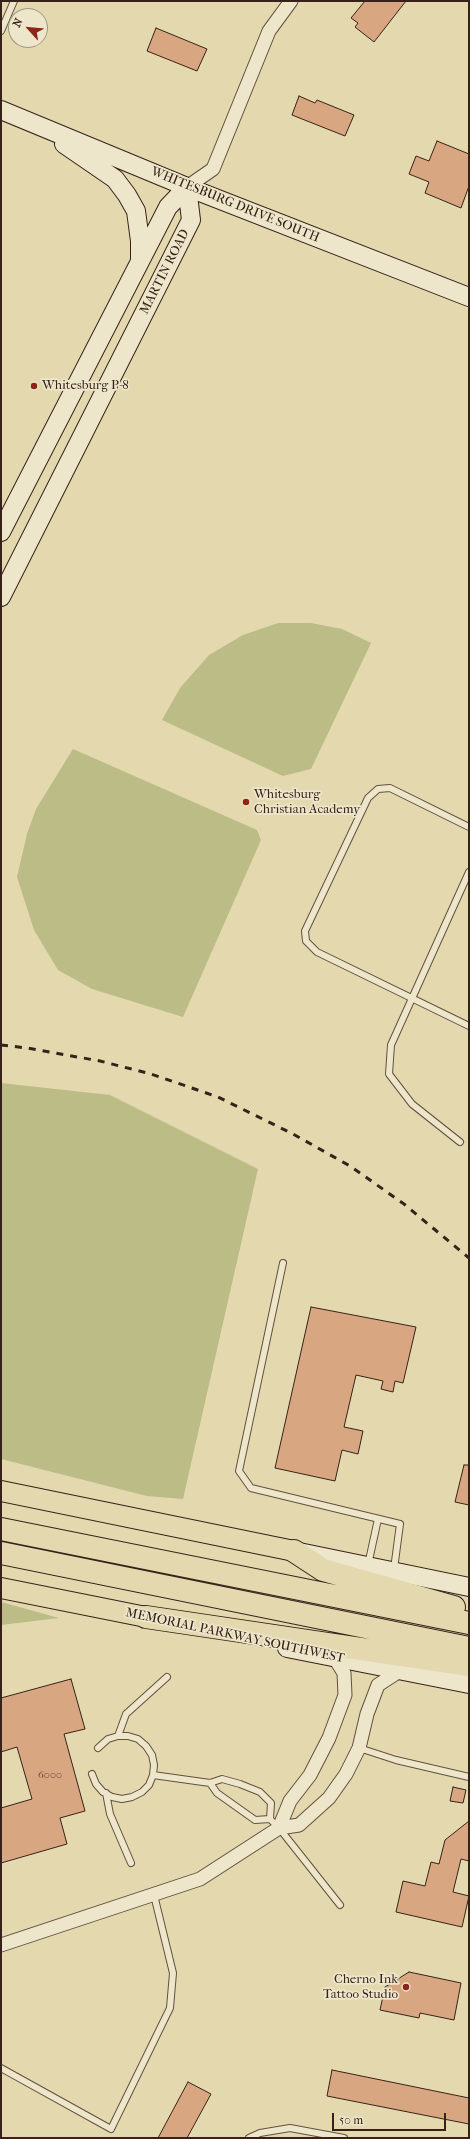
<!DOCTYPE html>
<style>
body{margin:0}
#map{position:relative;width:470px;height:2139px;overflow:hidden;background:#e4d8ae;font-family:"IM FELL French Canon",serif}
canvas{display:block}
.frame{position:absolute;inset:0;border:2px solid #362219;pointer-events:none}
.north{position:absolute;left:8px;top:8px;width:40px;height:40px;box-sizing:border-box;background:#ede6ca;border:1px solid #a49883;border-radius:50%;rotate:297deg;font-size:11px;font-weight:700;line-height:16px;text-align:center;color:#362219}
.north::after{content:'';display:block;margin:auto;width:14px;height:18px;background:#8f2418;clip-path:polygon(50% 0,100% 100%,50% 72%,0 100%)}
.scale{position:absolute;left:332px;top:2113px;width:114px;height:18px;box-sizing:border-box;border:2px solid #362219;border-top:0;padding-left:5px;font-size:12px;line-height:14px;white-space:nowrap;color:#362219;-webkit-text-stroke:3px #ede6ca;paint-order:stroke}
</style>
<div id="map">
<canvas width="470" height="2139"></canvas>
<div class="frame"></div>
<div class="north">N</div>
<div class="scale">50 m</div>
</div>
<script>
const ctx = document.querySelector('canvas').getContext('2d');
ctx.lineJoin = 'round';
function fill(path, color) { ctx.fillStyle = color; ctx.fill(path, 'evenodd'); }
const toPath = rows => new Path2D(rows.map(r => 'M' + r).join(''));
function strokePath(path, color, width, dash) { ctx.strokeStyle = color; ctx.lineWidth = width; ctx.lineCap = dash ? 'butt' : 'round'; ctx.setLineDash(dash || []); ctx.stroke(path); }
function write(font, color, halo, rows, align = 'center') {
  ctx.font = font + ' "IM FELL French Canon",serif'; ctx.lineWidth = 3.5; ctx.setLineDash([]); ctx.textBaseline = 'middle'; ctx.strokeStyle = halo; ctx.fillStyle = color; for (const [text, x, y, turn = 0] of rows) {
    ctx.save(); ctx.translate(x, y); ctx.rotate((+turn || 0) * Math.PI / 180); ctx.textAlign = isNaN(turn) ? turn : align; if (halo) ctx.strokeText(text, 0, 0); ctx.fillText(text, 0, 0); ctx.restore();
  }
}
const green = toPath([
 [278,623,311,623,342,629,371,643,311,769,283,776,162,720,180,688,209,655,243,635],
 [73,749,257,830,261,840,183,1017,92,989,58,970,34,930,17,877,27,834,36,809],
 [1,1083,110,1095,258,1169,183,1499,147,1496,1,1459],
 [1,1602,59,1618,1,1625]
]);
const building = toPath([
 [365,1,406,1,374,42,355,27,358,23,351,18,365,1],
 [156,28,207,49,197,71,147,51,156,28],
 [299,96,315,103,317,100,354,115,345,136,292,115,299,96],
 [437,141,469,154,469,186,461,208,425,193,429,182,409,174,416,156,429,161,437,141],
 [311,1307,416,1327,403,1383,395,1381,393,1392,381,1389,383,1381,356,1375,344,1427,363,1431,358,1454,342,1450,335,1481,275,1468,311,1307],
 [464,1465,469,1465,469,1505,455,1502,464,1465],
 [71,1679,85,1729,64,1734,85,1811,60,1818,67,1844,1,1863,1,1808,32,1799,17,1747,1,1752,1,1698,71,1679],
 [453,1787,466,1790,463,1803,450,1801,453,1787],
 [469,1821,469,1861,461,1859,453,1892,469,1896,462,1927,396,1912,403,1881,425,1886,431,1862,439,1864,445,1840,469,1821],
 [409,1972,461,1983,454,2020,420,2013,419,2018,380,2010,385,1987,409,1972],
 [332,2070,469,2098,469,2124,327,2096,332,2070],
 [188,2082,211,2094,187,2138,158,2138,188,2082]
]);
const service = toPath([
 [1,31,14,1],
 [469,827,390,788,378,789,368,798,305,931,306,941,317,952,469,1026],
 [460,1142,412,1104,389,1074,391,1045,469,872],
 [283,1263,239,1471,251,1488,400,1524,394,1569],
 [368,1565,378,1519],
 [118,1736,126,1714,167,1677],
 [359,1748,396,1760,469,1777],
 [92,1774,96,1784,103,1792,112,1797,122,1799,132,1797,142,1792,149,1785,153,1775,154,1765,152,1755,146,1746,138,1739,128,1736,118,1736,108,1739,98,1748],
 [153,1775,210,1783,222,1779,240,1784,260,1792,271,1803,270,1819],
 [210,1783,217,1793,255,1820,270,1819,279,1828,340,1905],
 [106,1793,110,1814,131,1863],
 [1,2068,111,2129,170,2008,173,1973,154,1895],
 [249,2138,260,2133,290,2128,344,2138]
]);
const minor = toPath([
 [187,187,213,169,269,31,291,1],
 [279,1828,290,1801,310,1775,329,1738,345,1695,344,1673,334,1657],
 [1,1945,200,1879,279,1828,299,1825,329,1798,346,1774,359,1748,367,1714,378,1685,401,1670]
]);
const secondary = toPath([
 [1,110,187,187,469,297],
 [64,144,115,179,127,195,136,211,140,241,140,261],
 [1,532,168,207,187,187],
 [1,597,191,220,187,187],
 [299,1552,469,1587],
 [287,1648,469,1684]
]);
const primary = toPath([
 [1,1491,294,1551],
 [1,1588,146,1617]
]);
const motorway = toPath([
 [1,1529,469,1623],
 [294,1551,323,1570,454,1607],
 [1,1553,469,1648],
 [146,1617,469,1665]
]);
const rail = toPath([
 [1,1045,27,1048,100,1061,151,1074,218,1097,293,1134,350,1166,404,1204,469,1258]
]);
const markers = [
 [34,386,4,"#8f2418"],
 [246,802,4,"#8f2418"],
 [406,1987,4,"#8f2418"]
];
const numberNames = [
 ["6000",50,1775]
];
const streetNames = [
 ["WHITESBURG DRIVE SOUTH",235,205,22],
 ["MARTIN ROAD",165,272,-63],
 ["MEMORIAL PARKWAY SOUTHWEST",235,1636,12]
];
const poiNames = [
 ["Whitesburg P-8",42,386],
 ["Whitesburg",254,795],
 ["Christian Academy",254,810],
 ["Cherno Ink",398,1980,"right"],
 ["Tattoo Studio",398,1995,"right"]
];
fill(green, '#bbbc86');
fill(building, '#d9a682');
strokePath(building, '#362219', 1);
strokePath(service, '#62503e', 8);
strokePath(minor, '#62503e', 15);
strokePath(secondary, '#362219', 20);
strokePath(primary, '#362219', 22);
strokePath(motorway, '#362219', 24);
strokePath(service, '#ede6ca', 6);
strokePath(minor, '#ede6ca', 13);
strokePath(secondary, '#ede6ca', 18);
strokePath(primary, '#e4d8ae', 20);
strokePath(motorway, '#e4d8ae', 22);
strokePath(rail, '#362219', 3, [7, 7]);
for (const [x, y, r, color] of markers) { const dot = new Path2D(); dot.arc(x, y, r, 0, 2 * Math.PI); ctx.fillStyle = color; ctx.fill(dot); strokePath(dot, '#ede6ca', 1.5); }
write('11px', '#5f4333', null, numberNames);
write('13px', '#362219', '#ede6ca', streetNames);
write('13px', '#362219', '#ede6ca', poiNames, 'left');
</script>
